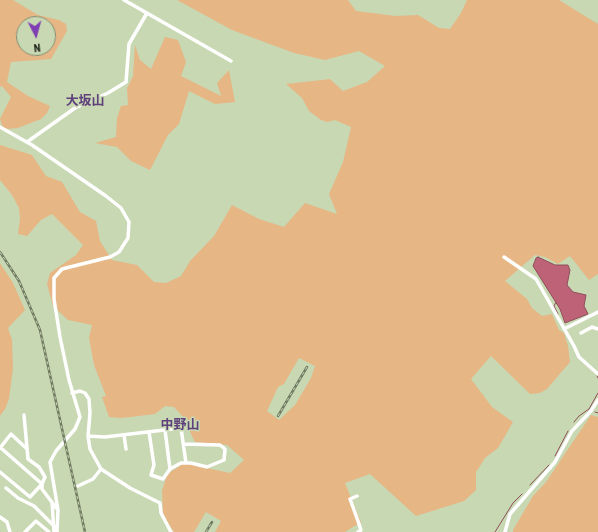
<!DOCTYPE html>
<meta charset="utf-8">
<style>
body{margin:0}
#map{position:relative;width:598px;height:532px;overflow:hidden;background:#c8d8b3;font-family:"Roboto Condensed",sans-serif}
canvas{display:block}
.north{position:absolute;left:16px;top:16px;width:40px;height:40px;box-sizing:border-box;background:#c8d8b3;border:1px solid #848f74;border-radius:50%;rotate:174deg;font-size:11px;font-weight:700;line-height:16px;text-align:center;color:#1d2215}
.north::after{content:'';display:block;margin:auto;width:14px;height:18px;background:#7f3eb2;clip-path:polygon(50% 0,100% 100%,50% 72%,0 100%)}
</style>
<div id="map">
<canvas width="598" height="532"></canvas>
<div class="north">N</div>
</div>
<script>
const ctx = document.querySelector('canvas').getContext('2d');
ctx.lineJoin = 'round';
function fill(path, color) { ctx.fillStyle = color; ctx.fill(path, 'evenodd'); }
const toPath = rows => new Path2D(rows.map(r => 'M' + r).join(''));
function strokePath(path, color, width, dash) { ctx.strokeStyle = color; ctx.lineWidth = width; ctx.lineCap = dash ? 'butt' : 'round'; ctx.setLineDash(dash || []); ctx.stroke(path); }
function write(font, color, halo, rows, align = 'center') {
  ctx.font = font + ' "Roboto Condensed","Noto Sans JP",sans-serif'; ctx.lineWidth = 3; ctx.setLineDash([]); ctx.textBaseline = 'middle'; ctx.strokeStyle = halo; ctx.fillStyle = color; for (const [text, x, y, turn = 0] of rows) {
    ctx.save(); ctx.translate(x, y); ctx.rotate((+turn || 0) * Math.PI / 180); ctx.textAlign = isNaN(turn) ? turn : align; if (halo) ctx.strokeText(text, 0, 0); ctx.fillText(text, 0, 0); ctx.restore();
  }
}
const green = toPath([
 [0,0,13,0,38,15,59,20,66,24,67,31,51,59,11,62,7,82,28,96,50,106,47,113,41,119,18,128,8,129,3,128,0,119,11,97,2,86,0,87],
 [24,24,48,24,48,48,24,48],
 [177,0,348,0,356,11,396,16,418,15,439,28,450,29,461,13,467,0,559,0,598,24,598,274,589,280,570,256,558,264,545,257,535,255,505,281,527,299,532,308,542,316,552,314,559,330,564,333,568,346,570,362,547,389,540,393,530,394,491,356,471,379,492,407,513,422,498,448,485,458,480,466,476,472,476,490,464,501,416,516,370,474,345,483,361,522,345,532,215,532,221,521,206,512,194,532,174,532,166,520,163,513,162,491,167,475,172,471,184,463,230,473,244,460,227,445,195,442,183,417,174,407,165,406,155,414,122,418,109,417,102,397,106,396,94,365,89,338,92,325,68,320,53,306,47,284,50,273,76,255,83,245,52,214,41,220,27,236,18,234,20,219,19,208,12,195,0,180,0,145,32,155,46,176,62,182,80,212,96,221,100,241,112,260,137,265,154,282,166,283,181,276,190,261,214,236,232,205,259,219,284,227,305,203,337,214,329,194,343,162,351,127,335,120,327,122,321,120,309,111,302,98,286,84,330,79,343,91,367,82,385,66,359,51,325,60,294,53,232,30],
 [299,358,315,366,311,378,295,405,279,420,267,411,278,387,284,384],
 [165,37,178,40,186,62,181,76,221,96,217,83,229,70,235,102,215,104,189,91,179,124,168,135,150,170,131,161,117,147,95,143,116,137,117,118,121,106,128,105,127,88,133,76,135,45,140,60,151,69],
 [0,263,13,283,25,310,8,328,12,340,13,368,9,399,5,409,0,416],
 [591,415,598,417,598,532,513,532,513,530,533,496,546,482]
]);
const water = toPath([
 [538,257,555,265,568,265,570,270,567,285,573,292,586,295,584,306,588,314,565,323,560,309,533,266,536,258,538,257]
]);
const stream = toPath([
 [556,302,554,306,558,314],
 [597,376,598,378],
 [589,409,598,393],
 [595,412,598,413],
 [574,422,579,416,589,409],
 [555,456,568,431],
 [530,485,549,465],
 [495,532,513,503,522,494]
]);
const minor = toPath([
 [124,0,231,61],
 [0,127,32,145,106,196,121,208,129,222,128,238,119,252,110,257,62,269,54,278,54,299,60,337,69,380,80,417,75,429,56,451,50,462,58,510,57,532],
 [27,142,75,108,108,93,126,82,129,44,147,13],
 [504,257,536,279,574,346,579,357,598,374],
 [564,329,598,312],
 [581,333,592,327,598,329],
 [72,393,80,391,85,393,89,399,90,413,88,436,90,449,101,469,130,488,160,503,161,513,171,532],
 [165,430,170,469],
 [149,432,154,465,151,475,163,479,170,469,181,463,191,463,207,467,224,460,225,449,220,445,184,444],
 [124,435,126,449],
 [88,436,105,437,181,428,186,463],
 [0,448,11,434,27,449],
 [1,448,42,484,42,489,57,509],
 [0,472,30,497,42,484,45,477,39,467,28,459,24,415],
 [78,486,93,479,101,469],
 [6,488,18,498,34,506,54,526],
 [357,496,350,499,358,521,361,530,358,532],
 [52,502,54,532],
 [0,517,7,522,10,532],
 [25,532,36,521,49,532],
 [505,532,510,514,555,462,572,431,591,411,598,400]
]);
const rail = toPath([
 [0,252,19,281,40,330,85,532],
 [278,416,307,367],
 [206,532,212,522]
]);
const quarterNames = [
 ["大坂山",85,102],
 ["中野山",180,426]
];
fill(green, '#e6b685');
fill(water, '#be6277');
strokePath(water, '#8e4f5a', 1);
strokePath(stream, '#8e4f5a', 1);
strokePath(minor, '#fff', 3.5);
strokePath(rail, '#717b62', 2.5);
strokePath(rail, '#c8d8b3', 1, [3]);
write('bold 13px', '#5f417c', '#c8d8b3', quarterNames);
</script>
